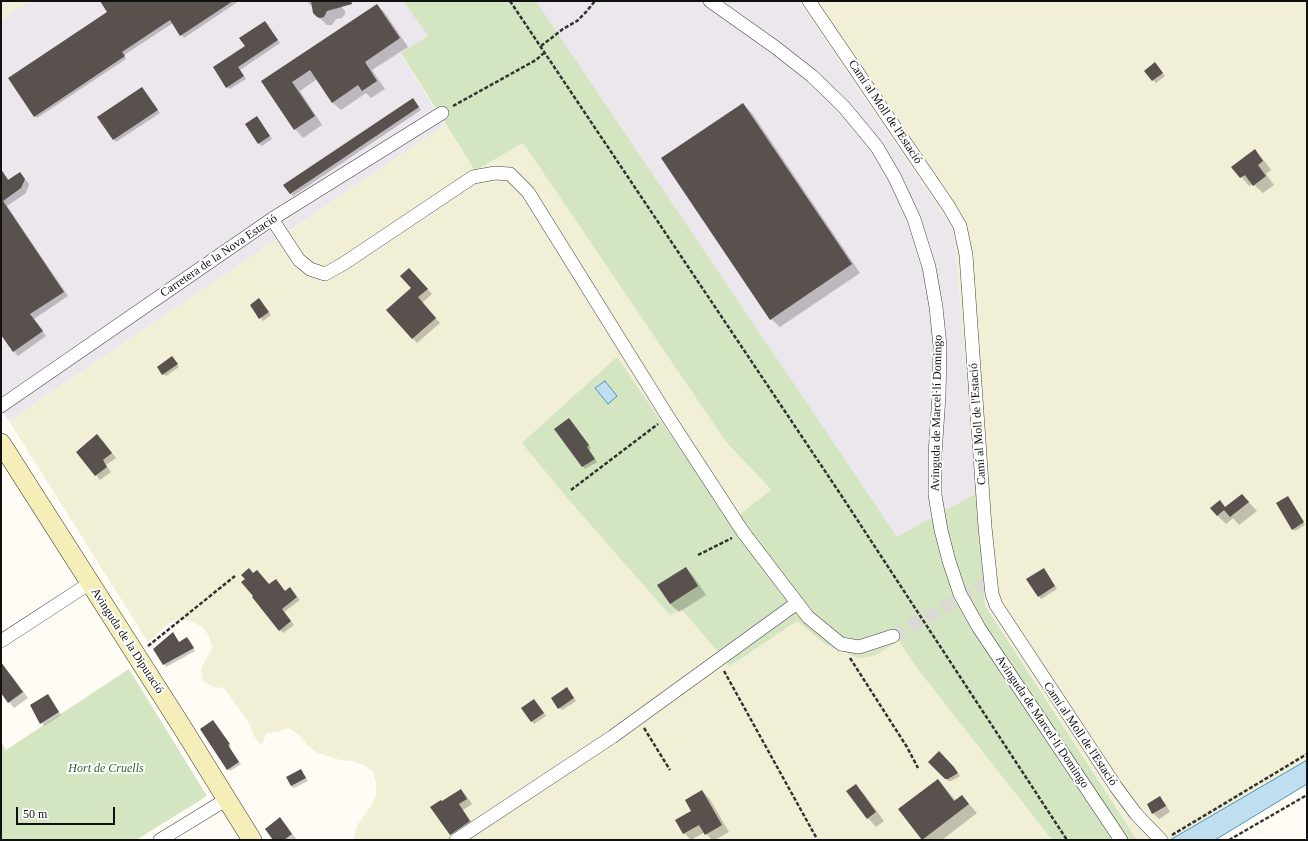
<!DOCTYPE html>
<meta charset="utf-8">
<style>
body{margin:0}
#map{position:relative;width:1308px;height:841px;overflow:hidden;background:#fefcf5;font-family:Georgia,serif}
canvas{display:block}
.frame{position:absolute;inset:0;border:2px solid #101010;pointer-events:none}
.scale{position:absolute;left:16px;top:807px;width:99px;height:18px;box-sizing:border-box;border:2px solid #101010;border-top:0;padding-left:5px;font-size:12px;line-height:14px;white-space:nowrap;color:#101010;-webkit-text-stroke:3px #fff;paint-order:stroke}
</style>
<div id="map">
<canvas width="1308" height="841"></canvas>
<div class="frame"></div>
<div class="scale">50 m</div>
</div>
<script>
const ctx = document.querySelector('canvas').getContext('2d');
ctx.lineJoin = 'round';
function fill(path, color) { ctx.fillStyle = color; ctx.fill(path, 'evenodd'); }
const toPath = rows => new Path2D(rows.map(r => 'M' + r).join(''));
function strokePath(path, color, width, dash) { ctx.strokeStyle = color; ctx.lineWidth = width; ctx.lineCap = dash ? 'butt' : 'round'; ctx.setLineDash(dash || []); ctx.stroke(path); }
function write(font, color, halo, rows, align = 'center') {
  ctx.font = font + ' Georgia,serif'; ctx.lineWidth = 4; ctx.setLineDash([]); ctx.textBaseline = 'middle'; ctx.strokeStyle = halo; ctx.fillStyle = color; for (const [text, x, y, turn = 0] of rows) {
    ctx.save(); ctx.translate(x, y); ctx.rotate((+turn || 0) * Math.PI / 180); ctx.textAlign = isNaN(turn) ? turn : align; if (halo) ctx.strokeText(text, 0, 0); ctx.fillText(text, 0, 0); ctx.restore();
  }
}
const industrial = toPath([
 [30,1,403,1,428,36,401,54,445,125,9,421,1,409,1,20],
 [536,1,799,1,954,230,977,493,897,538]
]);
const farmland = toPath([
 [1,1,30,1,1,20],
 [799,1,1307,1,1307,760,1170,840,1137,840,985,604,954,230],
 [445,125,475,171,523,143,726,442,771,491,730,522,699,479,670,615,680,608,730,666,797,620,825,644,874,656,899,641,916,667,1052,840,353,840,358,824,371,806,376,795,376,783,373,772,364,765,352,761,340,760,317,753,307,745,299,735,289,728,278,732,267,733,261,745,254,736,249,723,224,688,213,687,203,681,201,669,212,648,209,636,202,627,191,621,178,620,168,624,148,642,9,421]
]);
const green = toPath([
 [403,1,536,1,897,537,977,493,985,605,1137,840,1052,840,916,667,899,641,874,656,858,658,825,644,797,621,730,666,681,609,670,615,569,500,522,443,617,357,730,522,771,490,726,442,523,143,475,171,401,53,428,36],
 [129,669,207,796,136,840,1,840,1,742,6,750]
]);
const water = toPath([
 [605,381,617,396,608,404,595,388,605,381],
 [1307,760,1307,784,1215,840,1170,840,1307,760]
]);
const shadow = toPath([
 [101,1,239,1,184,38,173,23,124,55,126,59,37,118,35,116,109,12],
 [307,1,338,1,339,4,345,11,345,14,342,18,336,19,332,25,327,25,314,13,313,8],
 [377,5,385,13,408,47,372,70,385,89,371,98,366,93,341,110,332,102,317,79,300,91,322,125,303,138,295,129,263,81],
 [265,22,280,43,240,70,246,79,230,89,227,87,246,46],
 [1157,66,1165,76,1156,83,1145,71],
 [142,88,160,113,116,142,99,117],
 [413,99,421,110,293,196,291,194],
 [743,104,752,113,860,273,780,327,771,319],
 [259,120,272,139,262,146,259,143],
 [1255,151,1263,159,1271,170,1266,174,1274,185,1263,193,1253,184,1249,186,1233,167],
 [3,173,9,180,24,178,29,184,26,193,7,206,68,296,34,319,46,336,18,356,1,334,1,174],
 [414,274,432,294,422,303,440,323,417,343,388,310,413,288],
 [261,302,271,315,263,321,251,305],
 [174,360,179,367,166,376,163,374],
 [571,421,591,448,589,450,597,462,585,469,555,429],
 [102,440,116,458,106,465,111,472,100,480,77,452],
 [1242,495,1257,511,1239,525,1233,518,1226,524,1217,515,1220,502,1226,508],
 [1290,500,1305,525,1295,531,1293,529],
 [686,568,694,577,706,595,679,612,670,604],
 [1046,572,1057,589,1041,599,1028,580],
 [253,574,269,585,286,592,293,592,300,600,284,612,294,625,283,633,280,630],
 [190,641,195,651,166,667,164,664,180,643],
 [6,670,12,676,28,698,14,708,9,702,1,691,1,674],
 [569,691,576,701,562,710,559,708],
 [50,698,61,715,44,726,31,705],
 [536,702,546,716,534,724,522,708],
 [215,724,231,746,229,748,241,764,230,771,228,769],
 [929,762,956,771,960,776,951,781,948,781],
 [301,770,308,781,294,788,291,786],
 [938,780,946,789,956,801,962,796,977,813,942,840,923,840,900,809],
 [855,785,864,794,884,821,876,827,868,818],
 [461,790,466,795,472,804,463,810,474,826,456,839,451,834,442,802],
 [702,791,709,798,729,832,715,840,712,840,705,832,691,840,684,833],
 [1160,798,1165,803,1170,812,1159,819,1153,813],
 [280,819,285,824,297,840,274,840]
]);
const building = toPath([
 [100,1,233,1,180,36,170,20,122,52,125,56,34,117,8,78,107,12],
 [311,1,351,1,352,4,327,11,324,17,320,18,317,17,313,13],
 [377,4,400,38,365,62,377,81,362,91,358,85,332,103,310,70,292,82,315,116,294,130,261,81],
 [265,21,278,40,238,67,244,76,226,88,213,67,245,46,239,38],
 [1155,62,1163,73,1152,81,1144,71],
 [142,87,158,110,113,140,97,117],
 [413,98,419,107,290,194,283,185],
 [743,103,852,264,770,320,661,158],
 [257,116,270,136,258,144,245,124],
 [1255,149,1263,161,1258,165,1266,176,1253,186,1245,175,1240,178,1231,167],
 [1,169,8,180,20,172,25,179,21,188,3,201,64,292,30,314,43,331,13,352,1,335],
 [409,268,428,289,418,297,436,318,412,339,386,310,411,288,400,276],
 [259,298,269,312,259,319,250,305],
 [172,356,178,364,162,375,157,367],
 [569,418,589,445,587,447,595,459,582,467,554,429],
 [97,434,112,453,103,460,107,467,95,476,76,452],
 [1242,494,1249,502,1230,517,1224,510,1217,516,1210,508,1220,500,1225,507],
 [1288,496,1304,522,1292,530,1276,503],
 [686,567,698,586,670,604,657,585],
 [249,568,253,573,257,570,269,584,276,579,285,591,290,587,297,597,282,609,291,621,279,631,252,597,253,596,241,582,245,579,241,575],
 [1044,568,1055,586,1038,597,1026,579],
 [173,632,179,642,187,637,194,648,163,665,153,649],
 [1,662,23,692,8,703,1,693],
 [567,687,574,698,558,709,551,698],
 [48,694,59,712,40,724,30,705],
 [534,699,544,713,531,722,521,708],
 [213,720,230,744,228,745,239,762,227,770,200,729],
 [939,751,954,767,958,773,948,779,945,779,928,762],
 [301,769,306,778,291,786,286,777],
 [938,779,954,801,962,795,969,804,922,840,898,809],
 [856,784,876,812,867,819,846,791],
 [461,789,467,799,459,804,470,821,450,835,430,807,441,800,442,801],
 [702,790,722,825,705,835,699,825,683,834,675,820,691,811,685,800],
 [1160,796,1166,806,1152,814,1147,804],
 [280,817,292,834,284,840,273,840,265,829]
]);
const streetTunnel = toPath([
 [893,636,991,581]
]);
const path = toPath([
 [510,1,841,495,1067,840],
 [541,46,563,29,577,21,586,12,595,1],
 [453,106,536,60,545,52],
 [571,490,658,424],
 [698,555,732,538],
 [148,646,235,576],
 [850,658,907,747,918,768],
 [724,671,817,839],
 [644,728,670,770],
 [1172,835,1307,754],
 [1229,840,1307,795]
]);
const street = toPath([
 [710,1,775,47,812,76,844,107,877,147,895,178,914,219,929,267,936,307,940,346,939,396,935,454,935,495,941,530,949,561,960,594,979,628,1121,840],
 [809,1,949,207,960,226,966,255,985,527,992,594,996,605,1116,787,1136,814,1161,840],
 [272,219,299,260,310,269,325,274,343,264,473,177,495,173,510,174,528,192,668,417,743,532,808,617,841,644,859,647,893,636],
 [1,406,272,219,442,113],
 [1,641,90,583],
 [160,840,227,799],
 [456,840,612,737,797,603]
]);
const secondary = toPath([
 [1,443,182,727,252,840]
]);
const streetNames = [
 ["Camí al Moll de l'Estació",885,112,56],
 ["Carretera de la Nova Estació",219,256,-34],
 ["Avinguda de Marcel·lí Domingo",937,413,-89],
 ["Camí al Moll de l'Estació",978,424,-94],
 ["Avinguda de la Diputació",127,641,57],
 ["Avinguda de Marcel·lí Domingo",1042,722,56],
 ["Camí al Moll de l'Estació",1080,734,56]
];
const parkNames = [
 ["Hort de Cruells",106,769]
];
fill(industrial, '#ece6ed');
fill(farmland, '#f2efd7');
fill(green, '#d4e5c1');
fill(water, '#bfdeef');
strokePath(water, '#4f93bd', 1);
fill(shadow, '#0003');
fill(building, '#58514e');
strokePath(streetTunnel, '#dad9d3', 13, [13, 6]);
strokePath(street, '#434343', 14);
strokePath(secondary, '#323232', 20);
strokePath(path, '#323232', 2.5, [4, 2]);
strokePath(street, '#fff', 13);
strokePath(secondary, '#f5eeb8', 19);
write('12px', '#101010', '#fff', streetNames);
write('italic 12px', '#346128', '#fff', parkNames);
</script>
